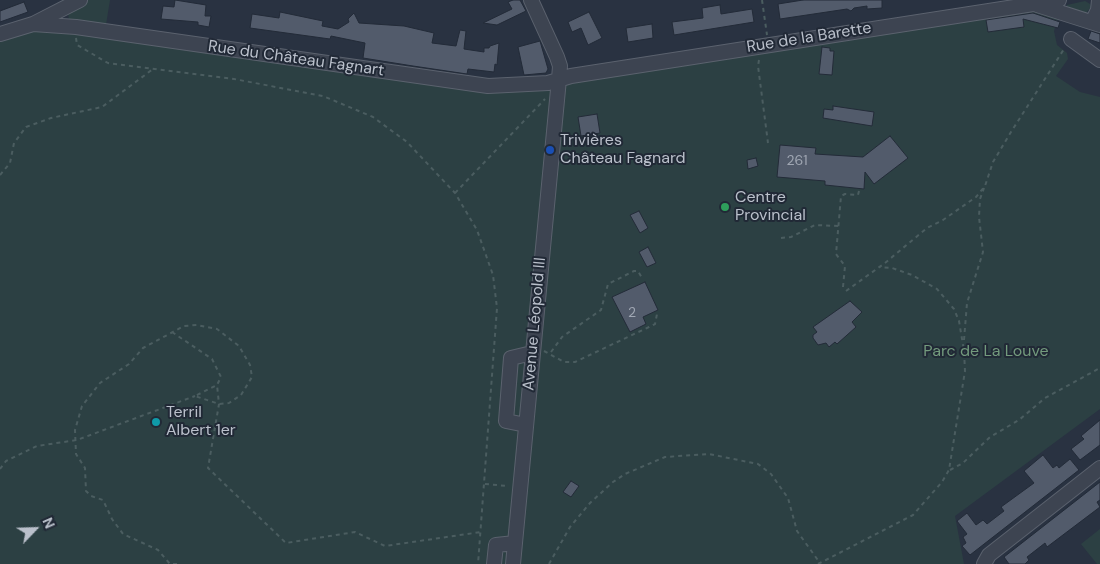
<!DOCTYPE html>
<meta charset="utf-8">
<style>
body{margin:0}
#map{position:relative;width:1100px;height:564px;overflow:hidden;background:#293241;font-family:"DM Sans",sans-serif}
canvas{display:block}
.north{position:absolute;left:10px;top:504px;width:50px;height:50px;-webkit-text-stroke:4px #212936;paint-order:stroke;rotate:66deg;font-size:14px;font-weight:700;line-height:20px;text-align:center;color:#bac0cb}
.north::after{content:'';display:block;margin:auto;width:18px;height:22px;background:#bac0cb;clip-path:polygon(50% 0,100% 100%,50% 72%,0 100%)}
</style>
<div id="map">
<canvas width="1100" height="564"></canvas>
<div class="north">N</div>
</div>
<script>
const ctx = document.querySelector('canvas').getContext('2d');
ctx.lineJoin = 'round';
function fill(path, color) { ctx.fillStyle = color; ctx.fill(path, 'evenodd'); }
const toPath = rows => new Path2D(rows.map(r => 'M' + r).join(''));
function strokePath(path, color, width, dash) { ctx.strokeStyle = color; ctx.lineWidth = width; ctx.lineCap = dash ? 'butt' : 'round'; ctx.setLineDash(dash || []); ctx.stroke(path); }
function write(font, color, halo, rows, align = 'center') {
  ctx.font = font + ' "DM Sans",sans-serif'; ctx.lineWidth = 4; ctx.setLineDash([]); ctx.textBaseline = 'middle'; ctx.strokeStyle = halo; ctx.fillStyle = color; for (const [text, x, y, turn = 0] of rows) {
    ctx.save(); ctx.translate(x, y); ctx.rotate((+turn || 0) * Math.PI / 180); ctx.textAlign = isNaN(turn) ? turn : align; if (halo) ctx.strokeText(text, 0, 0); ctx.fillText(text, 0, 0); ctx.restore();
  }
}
const green = toPath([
 [80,0,110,0,105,31,488,86,1034,4,1060,12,1054,31,1057,45,1067,53,1068,59,1056,76,1080,92,1100,97,1100,409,955,516,964,564,0,564,0,34,69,20,68,13],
 [1085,1,1090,4,1091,7,1086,13,1067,8,1067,5],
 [1100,529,1100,564,1097,564,1081,544]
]);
const building = toPath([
 [175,0,206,5,205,16,211,16,209,27,198,25,198,22,161,19,163,6,174,7,175,0],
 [513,0,520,0,526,11,497,25,483,23,512,9,508,2,513,0],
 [803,0,882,0,882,8,867,9,867,6,854,8,851,11,847,9,780,19,778,4,803,0],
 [24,2,28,12,0,22,0,11,24,2],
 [720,5,721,14,752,9,754,22,674,35,672,22,703,18,702,8,720,5],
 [280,12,323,21,322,26,338,29,349,22,348,19,354,13,359,23,404,26,434,33,432,43,456,46,460,30,466,31,464,49,484,52,484,48,489,48,490,46,499,43,497,65,495,64,494,72,468,69,467,74,413,66,363,58,365,43,331,36,330,39,250,28,252,14,279,18,280,12],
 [589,12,602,38,588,45,581,28,572,32,568,22,589,12],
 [1033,13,1060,22,1058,28,1023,19,1024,27,988,32,986,20,1033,13],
 [652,24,653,38,628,42,626,28,652,24],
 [1091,31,1100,34,1100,43,1088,39,1091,31],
 [540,41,548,69,546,73,524,75,518,47,540,41],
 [822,47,830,48,830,51,834,51,832,75,819,74,822,47],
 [833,106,874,112,872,126,823,118,824,109,833,110,833,106],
 [597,114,600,133,581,136,578,117,597,114],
 [890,136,908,158,874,184,865,172,864,189,825,185,825,181,777,177,780,145,816,148,815,154,863,157,890,136],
 [756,158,758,166,748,169,747,160,756,158],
 [639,211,648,228,640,233,630,215,639,211],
 [648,247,656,263,647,267,639,252,648,247],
 [645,282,658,310,643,317,646,324,630,332,612,297,645,282],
 [850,301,862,312,852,322,856,327,837,344,835,342,829,347,826,343,818,345,813,338,813,335,817,332,813,327,850,301],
 [1100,420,1100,445,1080,460,1071,449,1084,439,1081,436,1100,420],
 [1043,455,1053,468,1057,465,1059,468,1070,459,1079,470,970,555,962,546,966,543,963,537,967,534,957,521,967,513,976,525,983,520,987,524,1004,511,1001,507,1034,483,1024,471,1043,455],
 [571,481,579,486,571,497,563,492,571,481],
 [1100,482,1100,500,1097,502,1100,507,1047,547,1045,543,1027,557,1029,560,1025,564,1009,564,1004,557,1100,482]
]);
const path = toPath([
 [762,0,767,35],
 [76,38,77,45,108,63,234,79,323,96,373,117,407,142,455,193,477,230,493,275,497,308,478,564],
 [759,60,758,66,768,143],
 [0,175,10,163,14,143,26,127,51,118,102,107,153,69],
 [455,193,545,99],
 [781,238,791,237,815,225,838,226],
 [843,287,845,266,836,254,841,196,845,194,858,195,859,191],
 [846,291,885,263,927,228,943,220,976,197,985,186,993,162,1011,132,1064,49],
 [172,332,212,359,221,377,217,385,219,404,208,468,286,543,355,532,385,546,481,532],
 [964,340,967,303,983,252,979,217,980,199,984,188],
 [544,351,564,362,575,362,649,327,655,324,657,314],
 [551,352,562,337,601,310,608,284,634,271,638,271,642,278],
 [0,469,6,461,37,446,77,440,195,396],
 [950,470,963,463,990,437,1019,420,1045,398,1100,368],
 [485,484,508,486],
 [177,564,170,564,158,550,123,534,112,519,103,500,91,496,86,491,85,468,76,454,75,430,82,406,100,383,129,364,143,348,184,326,197,325,217,329,239,346,250,365,252,377,241,395,229,403,219,404,195,396,217,385],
 [549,564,570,527,590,503,613,482,625,474,665,457,709,454,758,464,771,474,788,498,797,531,820,563],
 [818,564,913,515,942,482,949,470,965,371,964,351,959,321,954,309,937,289,912,275,892,268,880,267]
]);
const minor = toPath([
 [1037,5,1100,25],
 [1092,22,1098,10,1099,0],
 [33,24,76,27,488,86,548,83,571,76,1059,0],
 [0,34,33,24,80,0],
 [1071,39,1100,60],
 [526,425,506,421,511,358,532,353],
 [494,564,496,545,515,543],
 [513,564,559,79,560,66,557,57,531,0],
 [984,564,989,555,1100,468]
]);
const markers = [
 [550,150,5,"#1a4fb4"],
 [725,207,5,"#2e9e5b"],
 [156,422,5,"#0f9aa8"]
];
const numberNames = [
 ["261",797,161],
 ["2",632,313]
];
const streetNames = [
 ["Rue de la Barette",809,38,-9],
 ["Rue du Château Fagnart",296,59,8],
 ["Avenue Léopold III",535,324,-85]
];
const poiNames = [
 ["Trivières",560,141],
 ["Château Fagnard",560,159],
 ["Centre",735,198],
 ["Provincial",735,216],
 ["Terril",166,413],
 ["Albert 1er",166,431]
];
const parkNames = [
 ["Parc de La Louve",986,352]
];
fill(green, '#2c4043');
fill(building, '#525b6b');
strokePath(building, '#232b38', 1);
strokePath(minor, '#5b626e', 16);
strokePath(path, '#4b5d60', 2, [4, 4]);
strokePath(minor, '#3d4451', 14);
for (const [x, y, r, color] of markers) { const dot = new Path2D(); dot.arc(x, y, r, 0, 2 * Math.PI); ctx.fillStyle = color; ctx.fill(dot); strokePath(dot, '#212936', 2); }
write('14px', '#a0a7b3', null, numberNames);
write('16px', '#bac0cb', '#212936', streetNames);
write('16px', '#bac0cb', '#212936', poiNames, 'left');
write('16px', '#739a7d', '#212936', parkNames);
</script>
